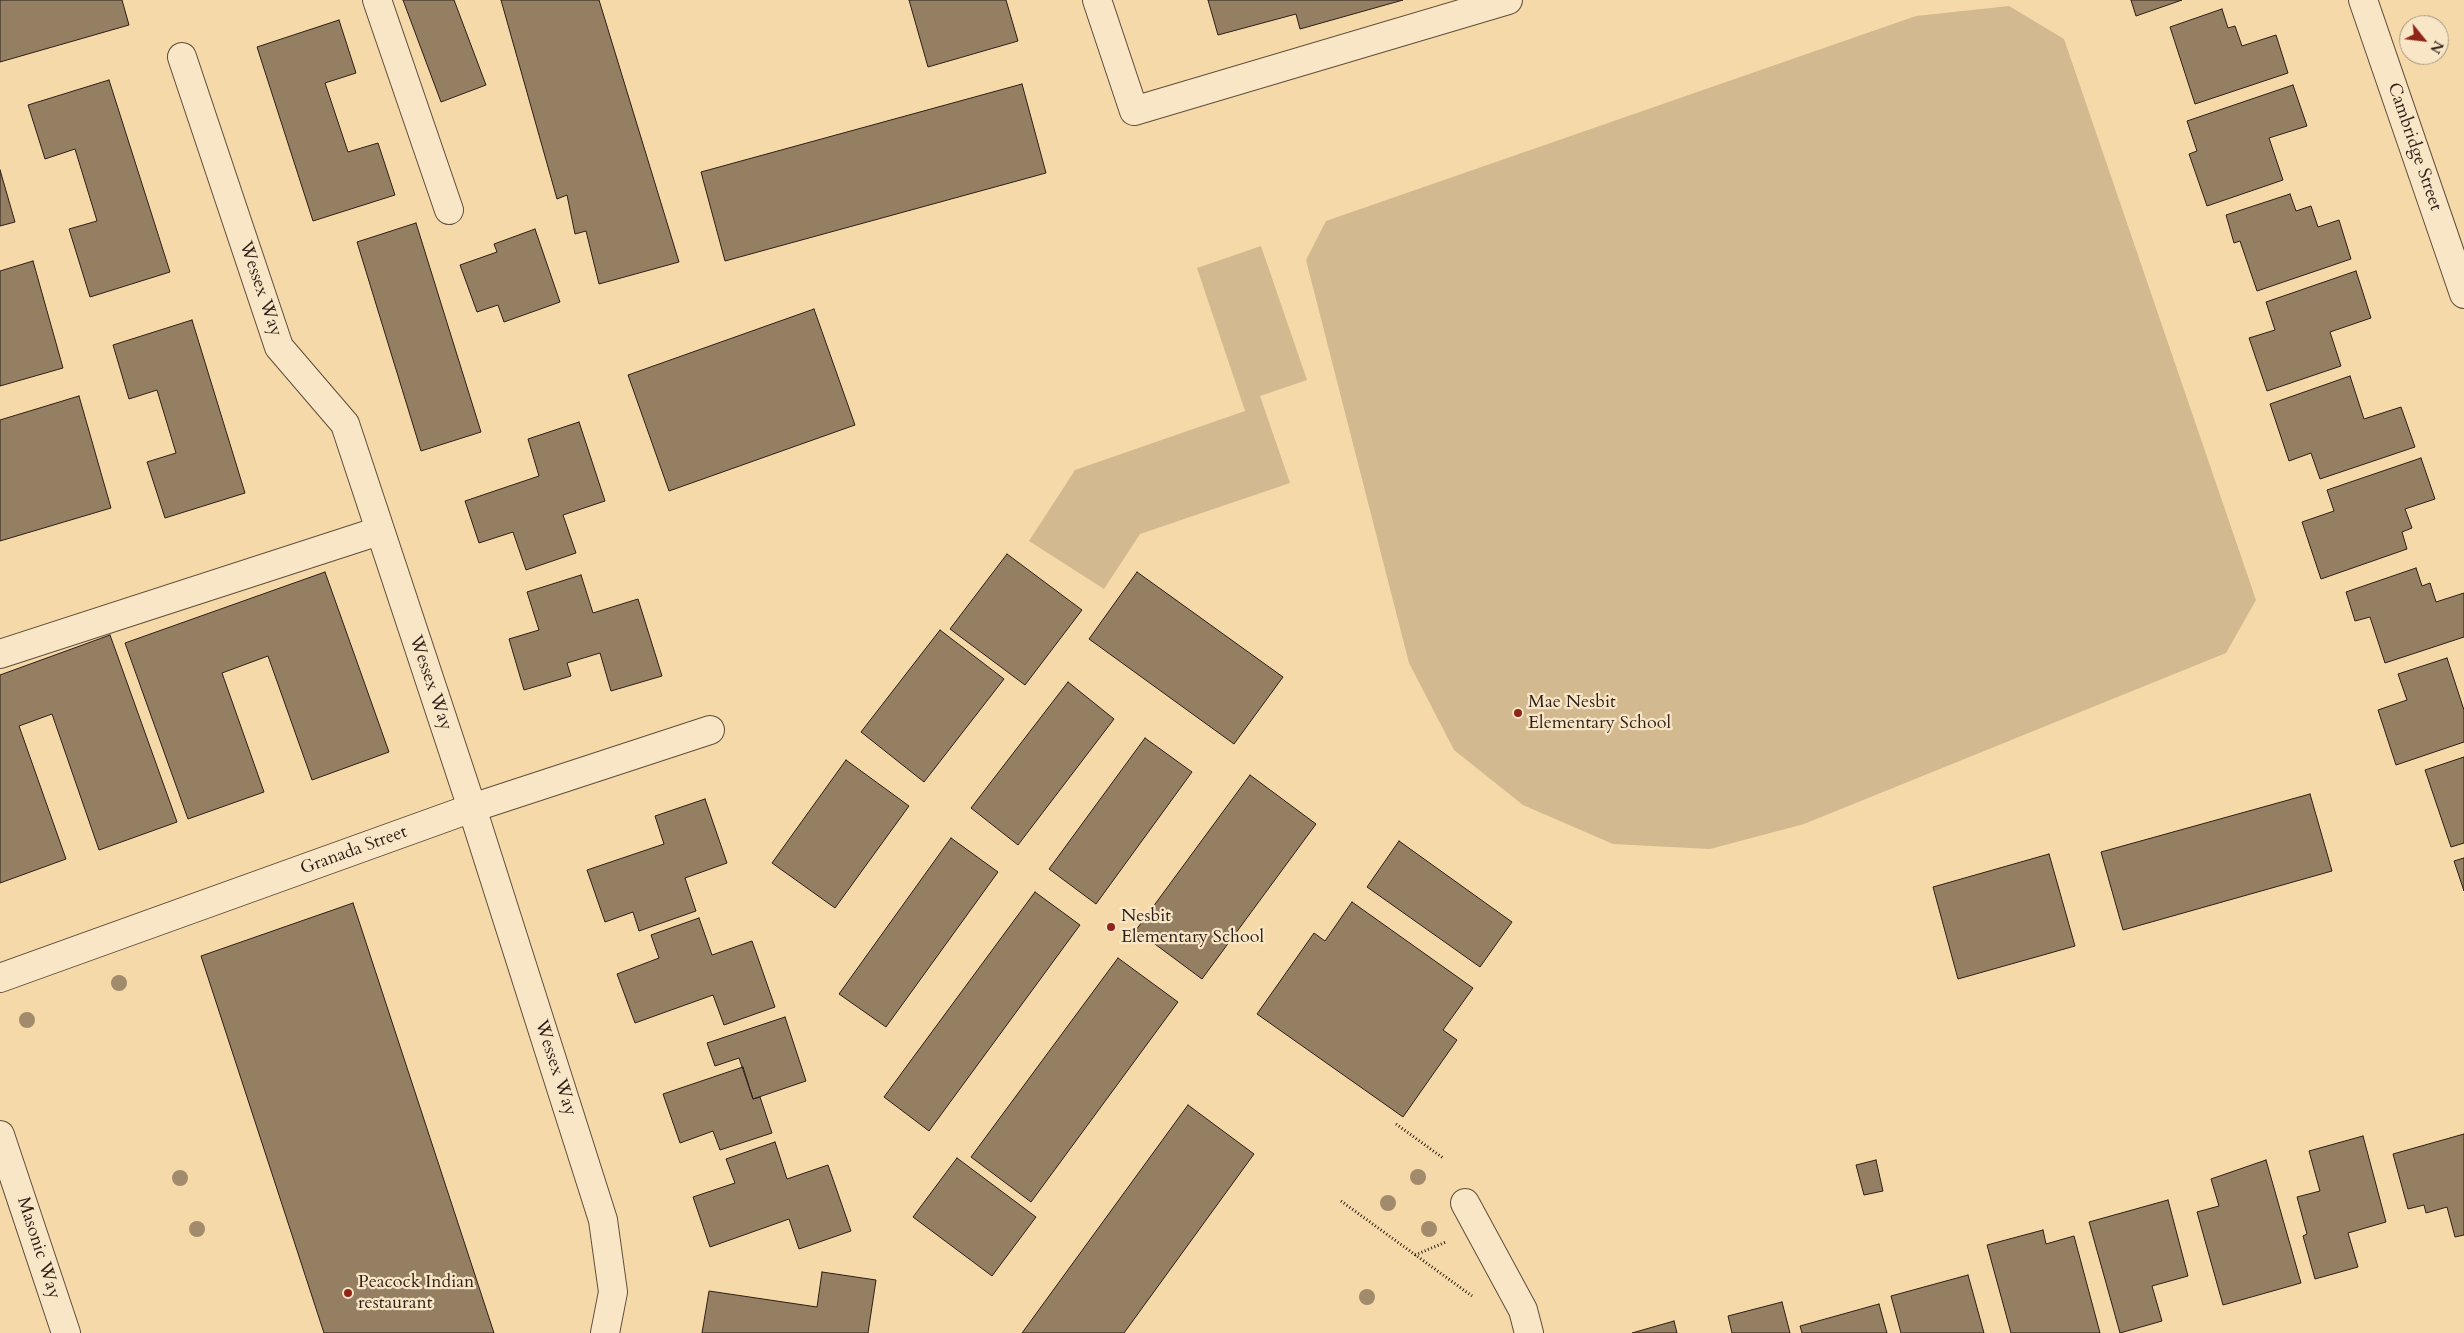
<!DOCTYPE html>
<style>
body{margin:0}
#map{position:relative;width:2464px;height:1333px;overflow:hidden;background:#f5d9a9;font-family:Cardo,serif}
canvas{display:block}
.north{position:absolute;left:2399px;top:15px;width:50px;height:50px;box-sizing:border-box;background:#f8e6c7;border:1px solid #a79681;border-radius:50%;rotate:119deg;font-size:14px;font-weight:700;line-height:20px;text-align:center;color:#2d1e17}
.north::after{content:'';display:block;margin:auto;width:18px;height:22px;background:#8f2418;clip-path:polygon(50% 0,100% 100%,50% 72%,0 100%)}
</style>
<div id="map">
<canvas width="2464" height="1333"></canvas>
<div class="north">N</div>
</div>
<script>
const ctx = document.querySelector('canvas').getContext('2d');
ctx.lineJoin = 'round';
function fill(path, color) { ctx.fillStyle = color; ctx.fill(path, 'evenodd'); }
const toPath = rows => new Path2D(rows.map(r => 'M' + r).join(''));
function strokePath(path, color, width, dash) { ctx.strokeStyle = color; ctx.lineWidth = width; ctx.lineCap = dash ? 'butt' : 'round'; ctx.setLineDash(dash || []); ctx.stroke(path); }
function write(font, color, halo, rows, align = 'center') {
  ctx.font = font + ' Cardo,serif'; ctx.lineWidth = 4.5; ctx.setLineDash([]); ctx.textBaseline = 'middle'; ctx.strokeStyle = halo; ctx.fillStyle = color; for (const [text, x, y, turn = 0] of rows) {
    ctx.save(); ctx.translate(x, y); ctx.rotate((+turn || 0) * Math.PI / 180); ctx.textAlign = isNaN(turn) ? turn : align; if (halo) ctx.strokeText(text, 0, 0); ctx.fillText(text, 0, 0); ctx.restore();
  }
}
const green = toPath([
 [2009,6,2064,39,2256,600,2226,653,1804,824,1710,849,1613,844,1523,805,1454,750,1409,663,1306,260,1326,221,1916,16],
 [1261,246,1307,380,1260,396,1290,483,1140,534,1104,589,1029,541,1075,470,1245,411,1197,268]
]);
const building = toPath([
 [0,0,122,0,129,25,0,62,0,0],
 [403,0,454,0,486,85,441,102,403,0],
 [501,0,599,0,679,262,599,284,586,231,575,234,567,195,557,199,501,0],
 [909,0,1006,0,1018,41,928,67,909,0],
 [1208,0,1403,0,1300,29,1296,14,1218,35,1208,0],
 [2131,0,2182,0,2136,16,2131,0],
 [2222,9,2228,28,2235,26,2242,46,2276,35,2288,73,2195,104,2170,27,2222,9],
 [339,20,356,73,325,83,348,152,378,143,395,195,313,221,257,47,339,20],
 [109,80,170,272,90,297,69,229,97,221,75,149,45,159,28,105,109,80],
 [1022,84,1046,173,725,261,701,172,1022,84],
 [2293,85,2307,126,2269,138,2283,180,2207,206,2189,154,2197,151,2187,121,2293,85],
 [0,170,15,222,0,226,0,170],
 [2290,194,2296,211,2311,206,2318,227,2339,220,2351,259,2257,291,2240,241,2234,243,2226,215,2290,194],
 [416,223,481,432,421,451,357,242,416,223],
 [535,229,560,302,504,322,498,305,477,312,460,265,497,252,494,244,535,229],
 [33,261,63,368,0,386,0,271,33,261],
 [2356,271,2371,318,2330,332,2341,366,2267,391,2249,338,2275,330,2266,302,2356,271],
 [814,309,855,425,669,491,628,375,814,309],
 [192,320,245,493,165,518,147,462,176,453,157,390,129,399,113,345,192,320],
 [2350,376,2364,419,2401,407,2415,447,2320,479,2311,453,2289,461,2270,404,2350,376],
 [79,396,111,508,0,541,0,420,79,396],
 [579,422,605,501,563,515,576,553,526,570,513,532,479,543,465,501,539,476,528,439,579,422],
 [2421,458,2435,499,2405,509,2412,528,2402,532,2407,549,2321,579,2302,522,2334,511,2327,490,2421,458],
 [1007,554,1082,610,1025,685,950,629,1007,554],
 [2416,568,2422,586,2430,583,2436,602,2464,593,2464,637,2385,663,2370,617,2355,621,2346,592,2416,568],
 [325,572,389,752,312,780,268,656,222,673,264,792,188,819,125,643,325,572],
 [1137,572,1283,677,1234,744,1089,639,1137,572],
 [581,575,593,613,638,599,662,676,611,691,600,653,567,663,571,676,524,690,509,639,539,630,527,592,581,575],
 [940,630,1004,679,924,782,861,732,940,630],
 [110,635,177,822,99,850,52,714,19,726,66,859,0,883,0,675,110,635],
 [2447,658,2464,710,2464,742,2396,765,2378,710,2407,700,2398,674,2447,658],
 [1068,682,1114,719,1018,845,971,808,1068,682],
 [1145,738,1192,772,1096,904,1049,869,1145,738],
 [2464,757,2464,843,2451,847,2425,770,2464,757],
 [846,760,909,806,835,908,772,863,846,760],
 [1250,775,1316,824,1202,979,1136,930,1250,775],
 [2310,794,2332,871,2123,930,2101,852,2310,794],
 [705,799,727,863,685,878,696,911,639,931,633,912,605,922,587,870,664,844,655,816,705,799],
 [951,838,998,872,886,1027,839,994,951,838],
 [1399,841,1512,922,1480,967,1367,887,1399,841],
 [2049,854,2075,946,1958,979,1933,887,2049,854],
 [2464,858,2464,891,2454,861,2464,858],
 [1035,892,1080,925,929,1131,884,1097,1035,892],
 [1352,902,1473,988,1443,1030,1457,1040,1403,1117,1257,1014,1314,933,1325,941,1352,902],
 [353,903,494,1333,324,1333,201,956,353,903],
 [699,918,712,955,752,941,775,1007,724,1025,713,995,635,1023,617,974,659,958,651,935,699,918],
 [1118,958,1178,1002,1031,1202,971,1157,1118,958],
 [785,1017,806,1081,753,1099,739,1058,715,1066,707,1043,785,1017],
 [743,1067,753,1099,760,1097,772,1133,720,1150,713,1131,680,1143,663,1094,743,1067],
 [1188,1105,1254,1154,1124,1333,1022,1333,1188,1105],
 [2464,1134,2464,1235,2455,1237,2447,1207,2426,1213,2424,1205,2408,1209,2393,1154,2464,1134],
 [2363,1136,2386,1222,2348,1233,2358,1267,2315,1279,2303,1236,2307,1234,2297,1197,2320,1191,2309,1151,2363,1136],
 [775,1142,787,1179,828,1165,851,1231,799,1249,789,1219,710,1247,693,1197,735,1183,726,1159,775,1142],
 [957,1158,1036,1217,992,1276,913,1217,957,1158],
 [1876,1160,1883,1191,1864,1195,1856,1165,1876,1160],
 [2266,1160,2301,1283,2223,1305,2197,1212,2219,1206,2211,1179,2266,1160],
 [2168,1200,2188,1276,2152,1286,2162,1321,2120,1333,2089,1222,2168,1200],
 [2043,1230,2046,1244,2074,1236,2100,1333,2011,1333,1987,1245,2043,1230],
 [822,1272,876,1280,868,1333,702,1333,709,1291,817,1307,822,1272],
 [1968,1275,1984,1333,1901,1333,1891,1296,1968,1275],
 [1782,1302,1790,1333,1732,1333,1728,1316,1782,1302],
 [1879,1304,1887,1333,1802,1333,1800,1326,1879,1304],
 [1674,1321,1677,1333,1632,1333,1674,1321]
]);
const path = toPath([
 [1396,1124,1443,1158],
 [1341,1201,1472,1296],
 [1415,1255,1446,1242]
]);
const minor = toPath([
 [377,0,449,210],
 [1097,0,1134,111,1508,0],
 [2363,0,2464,294],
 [182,57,279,347,345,424,472,808,603,1220,613,1292,605,1333],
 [0,654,379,531],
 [0,978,472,808,710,730],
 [0,1135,66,1333],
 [1465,1203,1523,1310,1529,1333]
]);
const trees = [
 [119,983],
 [27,1020],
 [1418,1177],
 [180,1178],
 [1388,1203],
 [197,1229],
 [1429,1229],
 [1367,1297]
];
const markers = [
 [1518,713,5,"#8f2418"],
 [1111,927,5,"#8f2418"],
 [348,1293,5,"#8f2418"]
];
const streetNames = [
 ["Cambridge Street",2414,147,71],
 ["Wessex Way",260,289,71],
 ["Wessex Way",430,683,71],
 ["Granada Street",354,851,-20],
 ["Wessex Way",555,1068,72],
 ["Masonic Way",38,1248,72]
];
const poiNames = [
 ["Mae Nesbit",1528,703],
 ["Elementary School",1528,724],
 ["Nesbit",1121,917],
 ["Elementary School",1121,938],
 ["Peacock Indian",358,1283],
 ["restaurant",358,1304]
];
fill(green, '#d3b990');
fill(building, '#957f63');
strokePath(building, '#2d1e17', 1);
strokePath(minor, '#5f4d3c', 30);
strokePath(path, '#2d1e17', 3, [1, 2.5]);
strokePath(minor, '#f8e6c7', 28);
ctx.fillStyle = '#a28b6c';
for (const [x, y] of trees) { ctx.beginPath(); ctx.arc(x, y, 8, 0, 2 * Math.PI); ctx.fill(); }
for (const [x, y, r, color] of markers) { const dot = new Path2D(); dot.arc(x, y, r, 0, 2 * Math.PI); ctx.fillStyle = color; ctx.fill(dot); strokePath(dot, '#f8e6c7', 2); }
write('18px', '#2d1e17', '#f8e6c7', streetNames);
write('18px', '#2d1e17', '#f8e6c7', poiNames, 'left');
</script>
